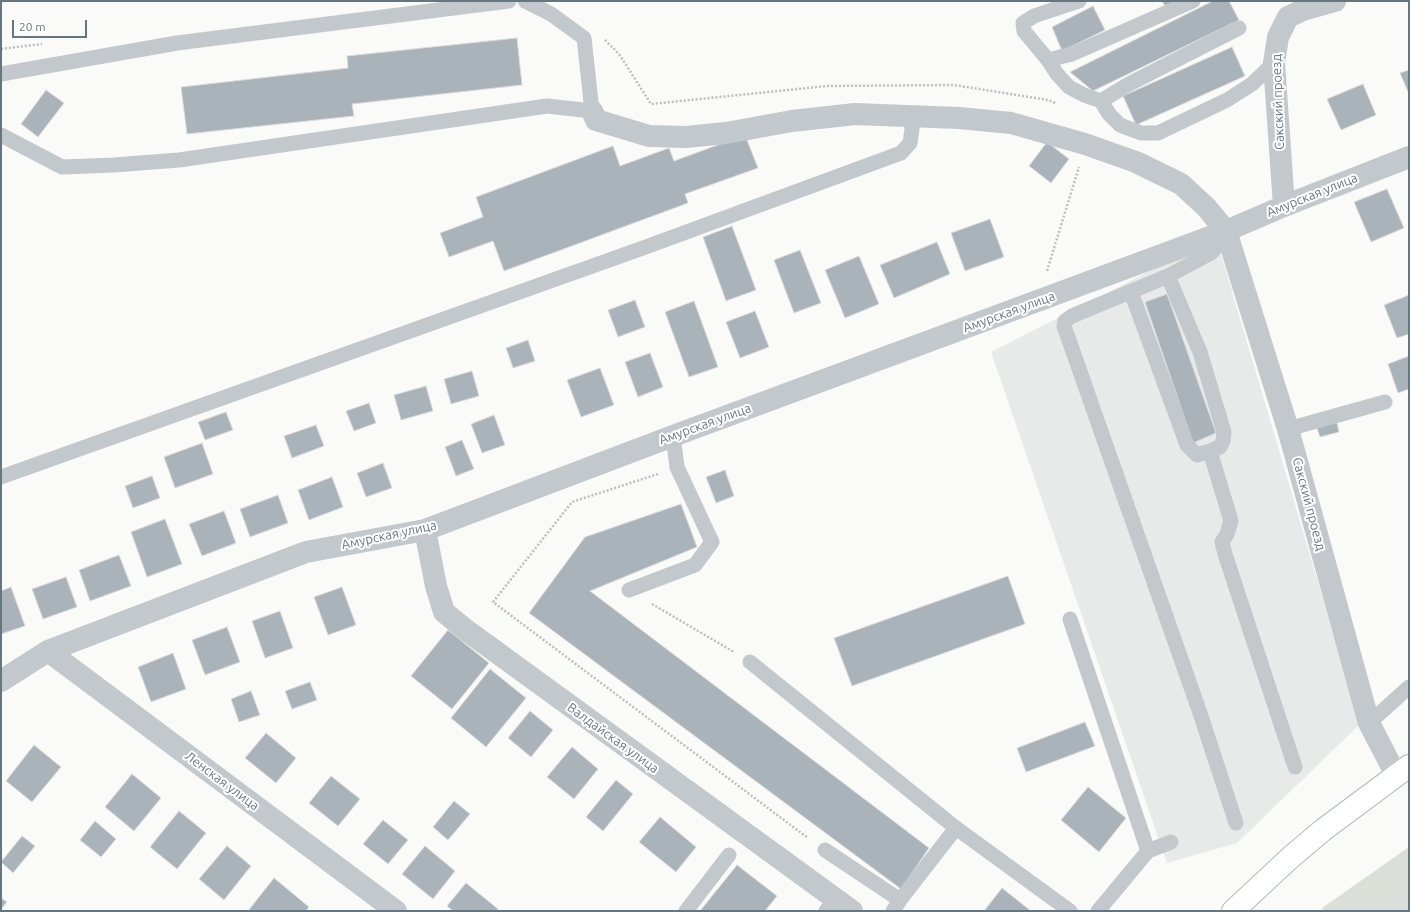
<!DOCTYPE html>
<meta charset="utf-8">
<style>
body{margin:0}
#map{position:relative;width:1410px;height:912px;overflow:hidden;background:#fafaf8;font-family:Ubuntu,sans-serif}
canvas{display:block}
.frame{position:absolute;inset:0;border:2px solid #657683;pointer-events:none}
.scale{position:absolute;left:12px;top:20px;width:75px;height:18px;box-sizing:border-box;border:2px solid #657683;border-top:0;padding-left:5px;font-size:12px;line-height:14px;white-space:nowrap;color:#657683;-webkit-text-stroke:3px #fff;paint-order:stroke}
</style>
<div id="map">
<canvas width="1410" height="912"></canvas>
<div class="frame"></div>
<div class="scale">20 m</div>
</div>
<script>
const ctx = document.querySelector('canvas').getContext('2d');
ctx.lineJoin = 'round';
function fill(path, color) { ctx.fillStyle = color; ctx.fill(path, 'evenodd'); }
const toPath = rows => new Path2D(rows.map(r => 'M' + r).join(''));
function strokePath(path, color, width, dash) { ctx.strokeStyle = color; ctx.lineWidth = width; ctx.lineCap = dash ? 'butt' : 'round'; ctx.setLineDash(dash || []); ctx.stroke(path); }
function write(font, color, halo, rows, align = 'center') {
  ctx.font = font + ' Ubuntu,sans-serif'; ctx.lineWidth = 4; ctx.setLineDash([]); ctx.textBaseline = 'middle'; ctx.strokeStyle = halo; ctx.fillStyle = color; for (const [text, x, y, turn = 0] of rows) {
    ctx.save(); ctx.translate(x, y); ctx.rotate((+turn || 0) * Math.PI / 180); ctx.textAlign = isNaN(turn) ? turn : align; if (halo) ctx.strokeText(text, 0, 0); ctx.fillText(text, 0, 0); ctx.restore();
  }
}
const built = toPath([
 [1189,251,1220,252,1223,261,1360,724,1237,843,1167,863,991,352]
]);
const green = toPath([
 [1409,847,1409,911,1324,911,1322,908]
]);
const building = toPath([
 [1162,1,1176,1,1165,6,1162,1],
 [1213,1,1229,1,1239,20,1093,91,1070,72,1213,1],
 [1093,6,1105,30,1062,51,1052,27,1093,6],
 [517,38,522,85,352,104,354,116,187,134,181,87,348,68,347,56,517,38],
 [1232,47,1245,76,1136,125,1123,96,1232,47],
 [1409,70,1409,94,1400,73,1409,70],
 [1363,84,1376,115,1341,130,1327,99,1363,84],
 [46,90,64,103,38,137,21,124,46,90],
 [745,135,758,168,685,194,688,203,504,271,493,241,449,257,440,233,483,217,476,197,613,146,620,166,669,148,674,161,745,135],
 [1047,142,1069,159,1051,183,1029,166,1047,142],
 [1387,189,1404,228,1371,242,1354,202,1387,189],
 [990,219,1004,257,965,271,951,233,990,219],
 [732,226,756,290,726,301,703,237,732,226],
 [937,242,950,274,894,298,880,265,937,242],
 [800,250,821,303,794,313,774,260,800,250],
 [859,256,879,304,845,318,825,270,859,256],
 [1167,294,1216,433,1193,443,1145,302,1167,294],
 [1409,295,1409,334,1397,338,1384,305,1409,295],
 [635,300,645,327,618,337,608,310,635,300],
 [694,301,718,367,689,377,665,312,694,301],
 [755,311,769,347,740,358,726,322,755,311],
 [528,340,535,361,513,368,506,348,528,340],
 [650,353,663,387,638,397,625,362,650,353],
 [1409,356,1409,389,1398,393,1388,364,1409,356],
 [600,368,614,405,581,417,567,380,600,368],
 [472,371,479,396,451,404,444,379,472,371],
 [426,386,433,411,401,420,394,395,426,386],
 [369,403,376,423,354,431,346,411,369,403],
 [226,412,233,430,205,440,198,422,226,412],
 [494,415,505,445,482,453,471,424,494,415],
 [1336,419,1339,432,1320,437,1316,425,1336,419],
 [316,425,324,446,292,458,284,436,316,425],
 [462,440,474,469,456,476,445,447,462,440],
 [202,443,213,474,175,488,164,457,202,443],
 [383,463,392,488,366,497,357,473,383,463],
 [725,470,734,496,716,503,706,477,725,470],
 [152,476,160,498,133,508,125,486,152,476],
 [332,477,343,507,309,520,298,490,332,477],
 [278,495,288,523,250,537,240,509,278,495],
 [681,504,697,547,590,591,929,848,901,889,529,613,585,537,681,504],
 [224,511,236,543,202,556,189,524,224,511],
 [165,519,182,564,147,577,131,532,165,519],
 [119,555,131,586,90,601,79,570,119,555],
 [1008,576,1025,624,852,686,834,638,1008,576],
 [66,577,77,607,43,619,32,589,66,577],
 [11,587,25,626,1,634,1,591,11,587],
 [342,587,356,625,328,635,314,597,342,587],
 [280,611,293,648,265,658,252,621,280,611],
 [227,627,240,662,205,675,192,640,227,627],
 [448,630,489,663,452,709,411,676,448,630],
 [173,653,186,689,151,702,138,667,173,653],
 [490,669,526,698,486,747,451,718,490,669],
 [310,682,317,700,292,709,285,691,310,682],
 [251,691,260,715,239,722,231,699,251,691],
 [530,711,553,730,531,757,508,738,530,711],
 [1085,722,1095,746,1026,772,1017,748,1085,722],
 [266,733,296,758,276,783,245,758,266,733],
 [34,745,61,767,32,802,6,781,34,745],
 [572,747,598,769,574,799,547,777,572,747],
 [132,774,161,798,134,831,105,807,132,774],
 [331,776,360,799,338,826,309,803,331,776],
 [616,780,633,794,603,831,586,817,616,780],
 [1088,787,1126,818,1099,852,1061,820,1088,787],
 [454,801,470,814,448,840,433,827,454,801],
 [179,811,206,833,177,869,150,847,179,811],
 [660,817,696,847,676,872,639,842,660,817],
 [383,820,408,840,388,864,363,844,383,820],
 [95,821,116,839,101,857,80,840,95,821],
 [22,836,35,846,13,873,1,862,22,836],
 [227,846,251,866,224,900,199,879,227,846],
 [425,846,455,871,433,899,402,874,425,846],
 [737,865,777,896,765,911,700,911,737,865],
 [274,878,309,907,306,911,248,911,274,878],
 [466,883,498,909,497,911,453,911,447,906,466,883],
 [1002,888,1031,911,984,911,1002,888],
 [1,898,7,902,1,909,1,898]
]);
const path = toPath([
 [605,40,619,54,651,104,827,86,954,85,1048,100,1055,103],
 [1,49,42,44],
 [1047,271,1079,167],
 [658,474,572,502,493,602,808,838],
 [652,604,734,652]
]);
const service = toPath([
 [1079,1,1034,16,1023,23,1024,31,1048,60,1057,74,1069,87,1084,95,1101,101,1109,114,1120,125,1141,133,1158,133,1227,100,1252,84,1274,63],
 [1048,60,1072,54,1193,1],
 [1,74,177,43,509,1],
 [1101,101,1129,84,1239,28],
 [1,135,62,167,114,165,179,160,547,106,592,111,584,38,551,14,525,1],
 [1226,231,1218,245,1211,253,1196,261,1168,276,1072,316,1065,321,1064,326,1200,713,1236,823],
 [1168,276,1200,352,1224,432,1223,441,1220,447,1210,451,1231,521,1227,534,1222,542,1225,554,1295,767],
 [1131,292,1187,445,1197,455,1210,451],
 [1288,429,1385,402],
 [1,477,643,248,901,153,910,143,912,129,911,115],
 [629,590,695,565,712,542,677,467,673,436],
 [1070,619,1148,851,1098,911],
 [750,662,956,828,1070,911],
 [1369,723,1409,687],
 [825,850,900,900],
 [1148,851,1171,842],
 [686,911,729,855],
 [826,911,835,899],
 [893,911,900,900,956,828]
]);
const minor = toPath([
 [592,111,596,120,649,136,686,137,726,133,792,121,855,114,959,118,1011,123,1085,144,1136,162,1181,184,1206,207,1226,231,1288,429,1369,723,1396,775],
 [1284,206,1274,63,1278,37,1288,17,1303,10,1335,1],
 [425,530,436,586,444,612,466,630,852,911],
 [48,651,396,911],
 [1,681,48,651,306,552,425,530,673,436,1226,231,1284,206,1409,157]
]);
const secondary = toPath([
 [1233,911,1291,857,1323,830,1409,766]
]);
const streetNames = [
 ["Сакский проезд",1278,102,-92],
 ["Амурская улица",1312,195,-22],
 ["Амурская улица",1009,312,-20],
 ["Амурская улица",705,424,-20],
 ["Сакский проезд",1309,504,75],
 ["Амурская улица",389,535,-12],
 ["Валдайская улица",613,738,36],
 ["Ленская улица",222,781,37]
];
fill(built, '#e8e9e9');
fill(green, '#dadfd7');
fill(building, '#aab3b9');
strokePath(building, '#dcdcda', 1);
strokePath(secondary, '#b3babf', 24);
strokePath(path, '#bbbfc2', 2.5, [2, 2]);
strokePath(service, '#c3c8cc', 15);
strokePath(minor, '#c3c8cc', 22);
strokePath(secondary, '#fff', 22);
write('13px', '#657683', '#fff', streetNames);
</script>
